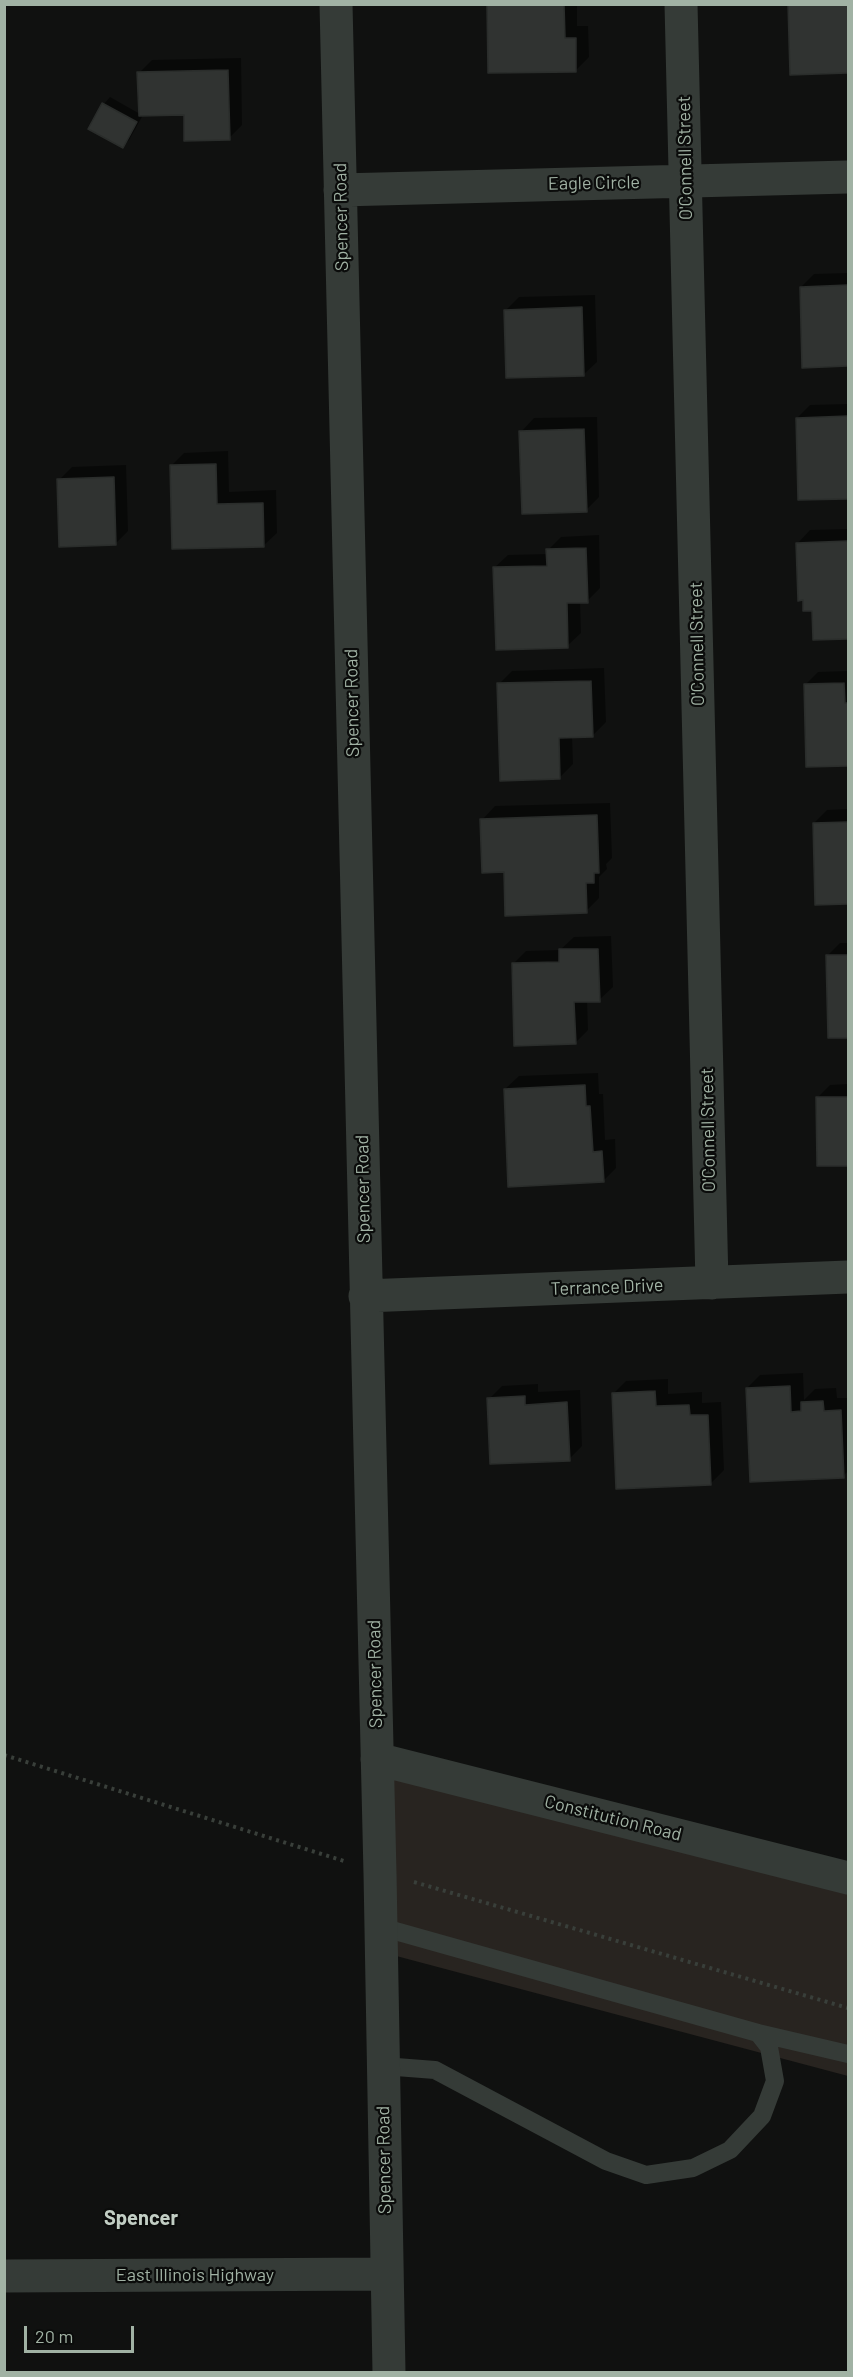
<!DOCTYPE html>
<style>
body{margin:0}
#map{position:relative;width:853px;height:2377px;overflow:hidden;background:#101110;font-family:Barlow,sans-serif}
canvas{display:block}
.frame{position:absolute;inset:0;border:6px solid #a1b2a4;pointer-events:none}
.scale{position:absolute;left:24px;top:2326px;width:110px;height:27px;box-sizing:border-box;border:3px solid #a1b2a4;border-top:0;padding-left:8px;font-size:18px;line-height:21px;white-space:nowrap;color:#a1b2a4;-webkit-text-stroke:4px #0b0c0b;paint-order:stroke}
</style>
<div id="map">
<canvas width="853" height="2377"></canvas>
<div class="frame"></div>
<div class="scale">20 m</div>
</div>
<script>
const ctx = document.querySelector('canvas').getContext('2d');
ctx.lineJoin = 'round';
function fill(path, color) { ctx.fillStyle = color; ctx.fill(path, 'evenodd'); }
const toPath = rows => new Path2D(rows.map(r => 'M' + r).join(''));
function strokePath(path, color, width, dash) { ctx.strokeStyle = color; ctx.lineWidth = width; ctx.lineCap = dash ? 'butt' : 'round'; ctx.setLineDash(dash || []); ctx.stroke(path); }
function write(font, color, halo, rows, align = 'center') {
  ctx.font = font + ' Barlow,sans-serif'; ctx.lineWidth = 4.5; ctx.setLineDash([]); ctx.textBaseline = 'middle'; ctx.strokeStyle = halo; ctx.fillStyle = color; for (const [text, x, y, turn = 0] of rows) {
    ctx.save(); ctx.translate(x, y); ctx.rotate((+turn || 0) * Math.PI / 180); ctx.textAlign = isNaN(turn) ? turn : align; if (halo) ctx.strokeText(text, 0, 0); ctx.fillText(text, 0, 0); ctx.restore();
  }
}
const green = toPath([
 [392,1752,848,1867,848,2076,370,1949]
]);
const shadow = toPath([
 [489,4,577,4,577,26,588,26,589,57,576,70,488,6],
 [790,4,848,4,848,71,792,73],
 [241,58,242,125,229,138,185,114,143,115,129,140,123,146,90,128,104,104,110,97,140,114,139,73,152,60],
 [848,273,848,365,803,366,801,287,814,274],
 [595,295,597,362,583,375,506,310,519,297],
 [848,404,848,497,800,498,797,418,810,405],
 [597,417,599,497,586,510,521,432,534,418],
 [228,451,229,492,276,490,277,533,263,546,171,466,184,453],
 [126,465,128,531,115,544,59,480,72,467],
 [848,529,848,637,814,638,813,609,797,544,810,530],
 [599,535,600,588,587,601,580,601,581,633,567,646,494,568,508,555,548,554,548,550,561,537],
 [604,668,606,722,593,735,572,736,573,764,560,777,499,684,512,671],
 [848,671,848,764,807,765,805,685,818,672],
 [610,803,612,858,606,864,607,869,599,877,599,898,586,911,505,870,482,820,495,806],
 [848,809,848,902,816,903,814,823,827,810],
 [611,936,613,987,599,1000,587,1000,588,1030,575,1043,513,964,526,951,560,950,574,937],
 [840,943,848,943,848,1036,830,1037,827,956],
 [598,1073,599,1094,603,1094,605,1140,615,1139,616,1168,603,1181,505,1089,519,1076],
 [848,1084,848,1164,819,1165,817,1098,830,1085],
 [803,1373,804,1400,815,1389,836,1388,837,1398,848,1398,848,1471,843,1476,747,1388,760,1375],
 [668,1379,668,1394,702,1392,702,1403,721,1402,724,1470,711,1483,613,1394,626,1381],
 [538,1384,538,1392,580,1390,582,1446,569,1459,489,1399,502,1386]
]);
const building = toPath([
 [564,4,565,38,576,38,576,72,488,73,487,5,564,4],
 [788,4,848,4,848,73,790,75,788,4],
 [228,70,230,140,184,141,184,115,139,116,137,72,228,70],
 [102,103,137,122,123,148,88,129,102,103],
 [848,285,848,366,802,368,800,287,848,285],
 [582,307,584,376,506,378,504,310,582,307],
 [848,416,848,499,798,500,796,418,848,416],
 [584,429,587,512,522,514,519,431,584,429],
 [216,464,217,504,263,503,264,547,172,549,170,465,216,464],
 [114,477,116,545,59,547,57,479,114,477],
 [848,541,848,639,813,640,812,611,803,611,803,600,798,601,796,543,848,541],
 [586,548,588,603,567,603,568,648,496,650,493,567,547,566,546,549,586,548],
 [591,681,593,737,559,738,560,779,500,781,497,683,591,681],
 [844,683,845,703,848,703,848,766,806,767,804,684,844,683],
 [597,815,599,873,594,873,594,883,586,883,587,913,505,916,504,872,482,873,480,819,597,815],
 [848,822,848,904,815,905,813,823,848,822],
 [559,949,598,949,600,1002,574,1002,576,1044,514,1046,512,963,559,962,559,949],
 [826,955,848,955,848,1038,828,1038,826,955],
 [585,1085,586,1106,590,1106,593,1152,602,1151,604,1182,508,1187,504,1089,585,1085],
 [816,1097,848,1097,848,1166,817,1166,816,1097],
 [790,1386,791,1412,801,1411,801,1402,823,1401,824,1411,841,1410,844,1478,750,1482,746,1388,790,1386],
 [655,1391,656,1406,689,1405,690,1415,708,1415,711,1485,616,1489,612,1393,655,1391],
 [525,1396,525,1405,567,1402,570,1461,490,1464,487,1398,525,1396]
]);
const path = toPath([
 [4,1755,344,1861],
 [414,1882,848,2008]
]);
const service = toPath([
 [381,1927,758,2033,769,2047,775,2081,762,2116,730,2150,693,2168,646,2175,606,2161,435,2070,383,2066],
 [758,2033,848,2054]
]);
const minor = toPath([
 [336,4,380,1873,389,2372],
 [681,4,712,1283],
 [340,190,848,177],
 [365,1296,848,1277],
 [377,1759,848,1878],
 [4,2276,386,2274]
]);
const streetNames = [
 ["O'Connell Street",685,158,-91],
 ["Eagle Circle",594,183,-1],
 ["Spencer Road",341,217,-91],
 ["O'Connell Street",697,644,-91],
 ["Spencer Road",352,703,-91],
 ["O'Connell Street",708,1130,-91],
 ["Spencer Road",363,1189,-91],
 ["Terrance Drive",607,1287,-2],
 ["Spencer Road",375,1674,-91],
 ["Constitution Road",613,1818,14],
 ["Spencer Road",384,2160,-91],
 ["East Illinois Highway",195,2275]
];
const neighbourhoodNames = [
 ["Spencer",141,2218]
];
fill(green, '#282420');
fill(shadow, '#0007');
fill(building, '#303331');
strokePath(building, '#2a2d2b', 1.5);
strokePath(path, '#393f3a', 4, [3, 4.5]);
strokePath(service, '#353b37', 18);
strokePath(minor, '#353b37', 33);
write('18px', '#a1b2a4', '#0b0c0b', streetNames);
write('bold 20px', '#c2cec4', '#0b0c0b', neighbourhoodNames);
</script>
